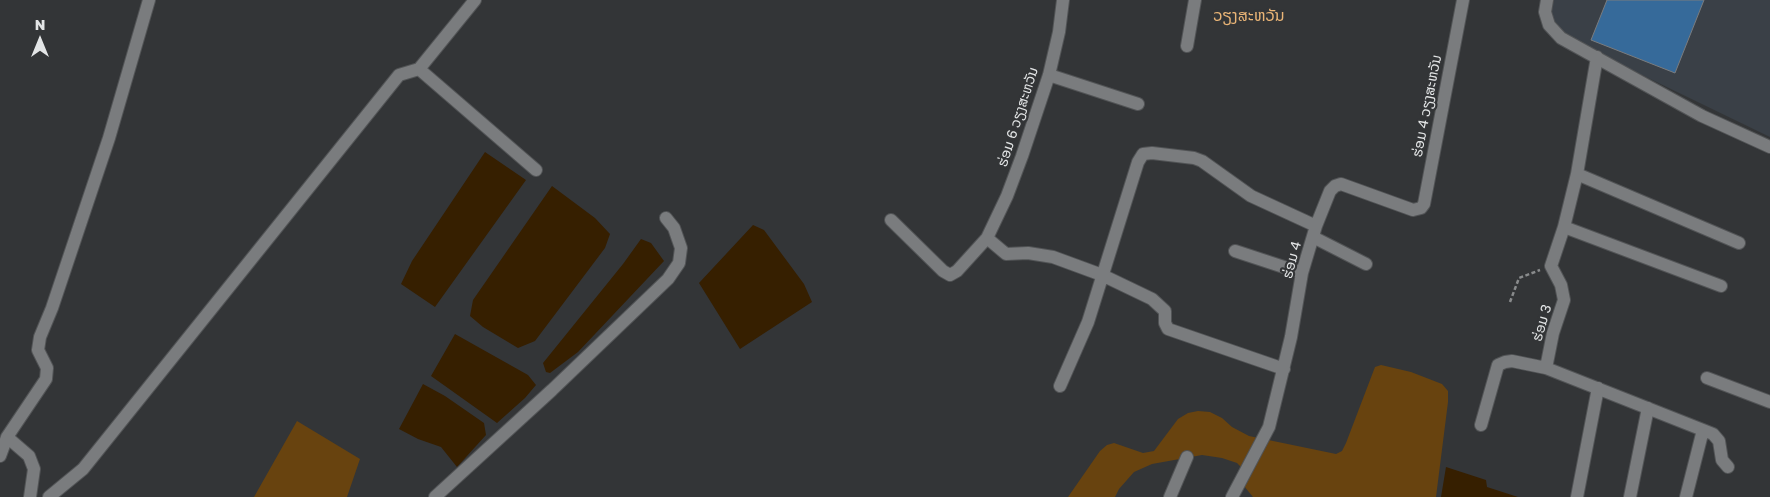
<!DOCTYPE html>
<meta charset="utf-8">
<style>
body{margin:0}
#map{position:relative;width:1770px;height:497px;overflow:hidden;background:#333537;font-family:"Golos Text",sans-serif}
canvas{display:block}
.north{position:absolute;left:15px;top:15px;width:50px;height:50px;-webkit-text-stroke:4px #333537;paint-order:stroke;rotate:0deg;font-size:14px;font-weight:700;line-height:20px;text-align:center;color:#e3e5e6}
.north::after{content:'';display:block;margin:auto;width:18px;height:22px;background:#e3e5e6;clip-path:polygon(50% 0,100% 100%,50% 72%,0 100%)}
</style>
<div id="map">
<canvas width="1770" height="497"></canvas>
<div class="north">N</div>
</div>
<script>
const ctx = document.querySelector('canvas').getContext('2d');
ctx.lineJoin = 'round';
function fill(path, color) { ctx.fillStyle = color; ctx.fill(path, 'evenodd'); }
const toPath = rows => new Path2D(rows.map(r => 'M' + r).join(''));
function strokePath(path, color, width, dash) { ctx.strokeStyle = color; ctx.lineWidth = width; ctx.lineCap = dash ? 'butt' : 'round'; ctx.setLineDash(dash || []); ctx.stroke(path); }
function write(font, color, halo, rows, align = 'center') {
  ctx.font = font + ' "Golos Text","Noto Sans Lao",sans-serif'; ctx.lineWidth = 4.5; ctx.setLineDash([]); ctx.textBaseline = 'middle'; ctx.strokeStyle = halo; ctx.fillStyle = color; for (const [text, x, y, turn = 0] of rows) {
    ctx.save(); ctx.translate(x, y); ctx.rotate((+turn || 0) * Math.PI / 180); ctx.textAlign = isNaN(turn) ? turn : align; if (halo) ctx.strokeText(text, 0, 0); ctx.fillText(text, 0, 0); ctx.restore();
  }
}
const built = toPath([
 [1554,0,1770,0,1770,137,1547,29]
]);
const green = toPath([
 [1381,365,1411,372,1442,384,1448,391,1448,402,1436,497,1253,497,1244,486,1242,468,1237,463,1222,458,1202,455,1152,464,1134,472,1119,489,1115,497,1068,497,1100,451,1107,445,1114,443,1143,453,1154,451,1178,419,1188,413,1198,411,1210,412,1222,418,1232,427,1249,436,1336,454,1342,451,1346,443,1375,367],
 [297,421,360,459,347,497,254,497]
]);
const water = toPath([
 [485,152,526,180,435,307,401,284,412,261],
 [552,186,595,218,610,234,605,248,535,341,518,348,483,327,470,316,473,300],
 [753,225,764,230,804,284,812,302,740,349,699,283],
 [641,239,651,243,664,261,578,352,550,373,546,372,543,363,623,264],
 [455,334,528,375,536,385,525,398,497,423,431,376],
 [423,384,445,396,484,423,486,435,457,467,441,447,418,439,399,429],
 [1446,467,1486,480,1487,487,1518,497,1441,497]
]);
const building = toPath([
 [1607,0,1704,0,1675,73,1591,40,1607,0]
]);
const path = toPath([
 [1510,302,1519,278,1540,270]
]);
const minor = toPath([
 [1547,0,1545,12,1549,25,1561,38,1702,116,1770,147],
 [1187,46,1195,0],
 [419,69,475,0],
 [1049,75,1138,104],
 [1577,174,1739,243],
 [891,220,943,271,950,275,957,271,987,238,1007,196,1022,156,1049,75,1059,32,1063,0],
 [1564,227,1721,286],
 [1313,237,1366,264],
 [987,238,1006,254,1028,253,1053,257,1102,275,1152,299,1165,311,1165,323,1168,329,1284,369],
 [1235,251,1302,273],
 [1546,368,1553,333,1564,300,1561,285,1551,266,1564,227,1577,174,1597,57],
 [1707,378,1770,402],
 [1060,386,1088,322,1138,162,1143,154,1152,153,1194,158,1202,161,1251,196,1316,226],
 [1481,425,1498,365,1505,362,1512,361,1546,368,1703,430,1686,497],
 [1703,430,1713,434,1719,441,1722,460,1728,467],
 [7,437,29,456,34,469,30,497],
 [0,456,7,437,46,379,47,368,38,350,40,337,52,308,109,138,149,0],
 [49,497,83,469,399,75,419,69,536,170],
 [435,497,552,390,668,279,679,263,681,248,674,228,666,218],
 [1170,497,1187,457],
 [1232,497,1269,427,1291,337,1302,273,1316,226,1330,191,1335,186,1341,184,1413,210,1421,208,1424,204,1463,0],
 [1577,497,1598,388],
 [1630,497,1648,408]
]);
const streetNames = [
 ["ຮ່ອມ 4 ວຽງສະຫວັນ",1427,106,-79],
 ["ຮ່ອມ 6 ວຽງສະຫວັນ",1018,117,-72],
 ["ຮ່ອມ 4",1292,260,-75],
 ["ຮ່ອມ 3",1542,323,-74]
];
const quarterNames = [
 ["ວຽງສະຫວັນ",1249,16]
];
fill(built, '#3a4047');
fill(green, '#68430f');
fill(water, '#361f00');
fill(building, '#366a9a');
strokePath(building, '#7a7c7f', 1);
strokePath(minor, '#525456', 14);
strokePath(path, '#898b8c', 2.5, [4, 2.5]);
strokePath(minor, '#7a7c7e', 12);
write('14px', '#e3e5e6', '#333537', streetNames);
write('16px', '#eab577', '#333537', quarterNames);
</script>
